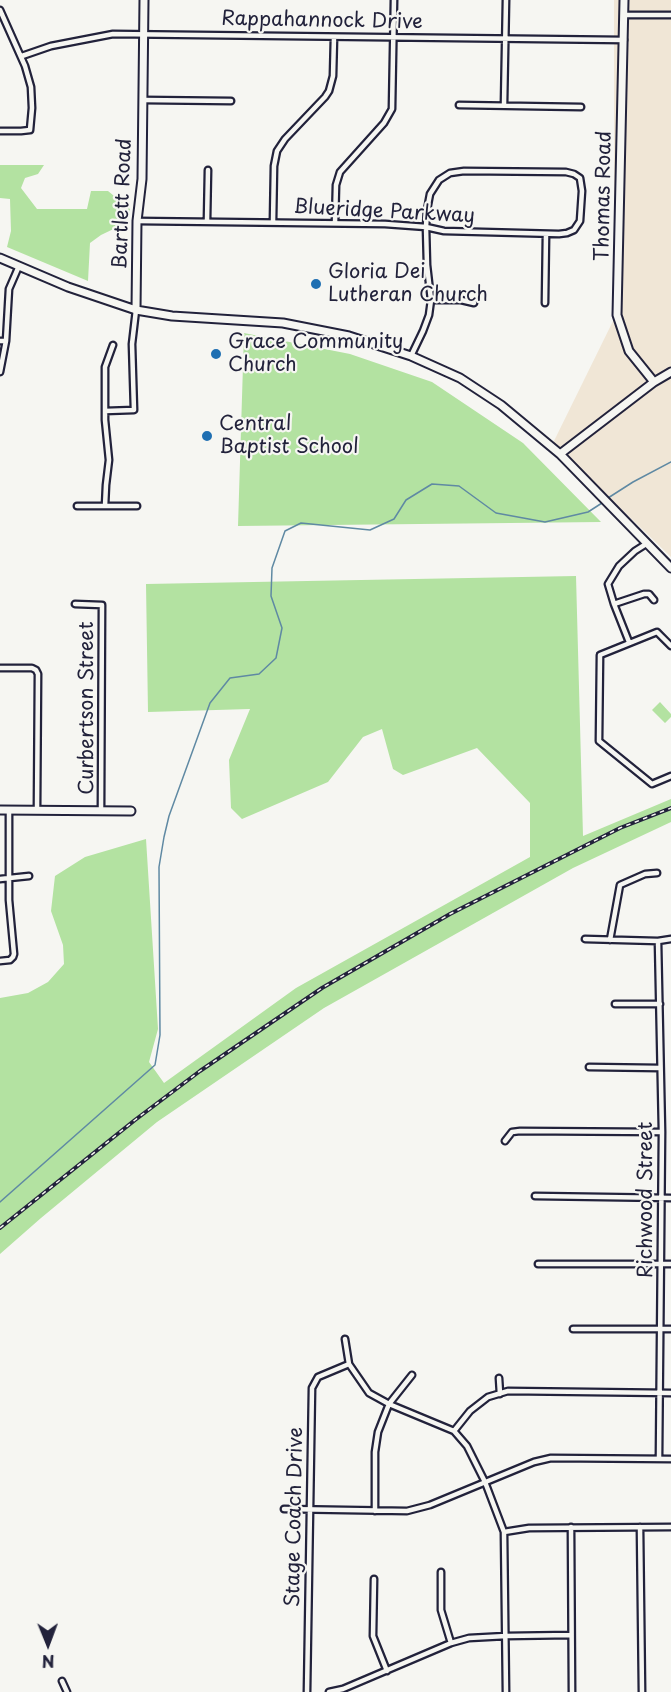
<!DOCTYPE html>
<style>
body{margin:0}
#map{position:relative;width:671px;height:1692px;overflow:hidden;background:#f6f6f2;font-family:"Playpen Sans",sans-serif}
canvas{display:block}
.north{position:absolute;left:18px;top:1614px;width:60px;height:60px;-webkit-text-stroke:4px #f6f6f2;paint-order:stroke;rotate:179deg;font-size:16px;font-weight:700;line-height:24px;text-align:center;color:#22223b}
.north::after{content:'';display:block;margin:auto;width:21px;height:27px;background:#22223b;clip-path:polygon(50% 0,100% 100%,50% 72%,0 100%)}
</style>
<div id="map">
<canvas width="671" height="1692"></canvas>
<div class="north">N</div>
</div>
<script>
const ctx = document.querySelector('canvas').getContext('2d');
ctx.lineJoin = 'round';
function fill(path, color) { ctx.fillStyle = color; ctx.fill(path, 'evenodd'); }
const toPath = rows => new Path2D(rows.map(r => 'M' + r).join(''));
function strokePath(path, color, width, dash) { ctx.strokeStyle = color; ctx.lineWidth = width; ctx.lineCap = dash ? 'butt' : 'round'; ctx.setLineDash(dash || []); ctx.stroke(path); }
function write(font, color, halo, rows, align = 'center') {
  ctx.font = font + ' "Playpen Sans",sans-serif'; ctx.lineWidth = 4.5; ctx.setLineDash([]); ctx.textBaseline = 'middle'; ctx.strokeStyle = halo; ctx.fillStyle = color; for (const [text, x, y, turn = 0] of rows) {
    ctx.save(); ctx.translate(x, y); ctx.rotate((+turn || 0) * Math.PI / 180); ctx.textAlign = isNaN(turn) ? turn : align; if (halo) ctx.strokeText(text, 0, 0); ctx.fillText(text, 0, 0); ctx.restore();
  }
}
const built = toPath([
 [614,0,671,0,671,557,553,443,614,319]
]);
const green = toPath([
 [0,165,44,165,38,174,25,178,21,188,37,209,87,209,91,191,108,191,130,209,126,223,101,235,90,243,88,281,7,247,11,231,10,199,0,198],
 [244,333,350,354,432,382,523,443,601,522,238,526],
 [576,576,583,836,671,799,671,822,573,868,324,1008,157,1122,41,1218,0,1254,0,998,28,993,48,982,64,964,63,945,51,911,55,876,85,857,146,839,158,1029,149,1062,164,1083,296,988,530,857,530,803,477,748,403,775,393,769,382,729,363,737,328,782,242,819,231,808,229,760,250,709,148,712,146,584],
 [660,702,671,714,671,717,665,723,652,710]
]);
const stream = toPath([
 [608,498,633,482,671,462],
 [0,1202,155,1065,160,1035,159,867,164,837,169,816,210,703,230,678,259,674,276,658,282,628,271,596,272,568,285,531,301,523,370,530,394,519,406,500,432,484,459,486,496,513,545,522,588,512,602,503]
]);
const street = toPath([
 [0,10,25,66,31,87,32,108,30,130,21,131,0,131],
 [624,15,671,15],
 [22,56,51,46,113,34,624,40],
 [143,100,231,101],
 [459,105,581,107],
 [504,105,506,0],
 [137,221,385,224,426,227,444,231,559,234,567,233,574,230,580,221,582,191,580,178,574,174,566,172,464,171,450,173,439,180,430,194,427,210,426,227,427,265,431,300,429,315,423,331,411,356],
 [207,221,208,170],
 [273,222,274,166,277,151,285,139,325,97,329,91,333,76,334,37],
 [335,223,336,185,340,172,384,123,392,109,394,0],
 [431,300,461,300,474,303],
 [545,303,546,234],
 [0,341,6,341,0,372],
 [6,341,9,289,19,266],
 [105,411,134,410,132,344,136,310],
 [77,506,137,506],
 [105,506,106,485,109,460,105,420,105,367,113,345],
 [75,604,102,605,101,811],
 [614,604,644,594,649,594,654,600],
 [629,642,614,604,608,584,619,566,635,551,646,544],
 [671,646,657,632,600,655,599,741,652,784,671,776],
 [0,668,32,668,36,670,38,674,37,810],
 [0,879,29,876],
 [585,939,658,941,671,939],
 [610,940,620,885,645,874,657,873],
 [658,941,662,1132,659,1459],
 [0,961,10,960,13,957,14,954,9,900,9,810],
 [615,1004,660,1004],
 [589,1067,660,1068],
 [505,1141,512,1132,520,1131,662,1132],
 [535,1196,671,1198],
 [538,1264,671,1264],
 [573,1329,671,1329],
 [345,1339,349,1364,369,1393,389,1404,454,1431,467,1446,485,1482,504,1532,506,1692],
 [499,1378,500,1394],
 [454,1431,470,1411,488,1397,508,1391,671,1393],
 [284,1509,407,1511,430,1505,534,1462,551,1458,671,1459],
 [375,1511,375,1452,378,1432,389,1404,412,1375],
 [571,1527,572,1692],
 [640,1527,642,1692],
 [504,1532,529,1528,671,1527],
 [441,1572,441,1610,451,1643],
 [374,1579,373,1636,387,1671],
 [62,1681,67,1692],
 [307,1692,312,1388,318,1377,349,1364],
 [329,1692,343,1689,451,1643,469,1638,506,1636,571,1635]
]);
const secondary = toPath([
 [624,0,617,315,629,351,654,382],
 [0,258,68,287,136,310,172,316,283,323,349,336,411,356,460,378,501,405,560,454,671,568],
 [136,310,137,221,142,179,144,0],
 [560,454,654,382,671,372],
 [0,810,131,811]
]);
const rail = toPath([
 [0,1228,135,1120,200,1071,322,988,450,914,620,828,671,808]
]);
const markers = [
 [316,284,6,"#1f6fb2"],
 [216,354,6,"#1f6fb2"],
 [207,436,6,"#1f6fb2"]
];
const streetNames = [
 ["Rappahannock Drive",322,21,1],
 ["Thomas Road",604,196,-89],
 ["Bartlett Road",123,204,-88],
 ["Blueridge Parkway",384,212,3],
 ["Curbertson Street",87,708,-90],
 ["Richwood Street",646,1200,-90],
 ["Stage Coach Drive",295,1517,-89]
];
const poiNames = [
 ["Gloria Dei",328,272],
 ["Lutheran Church",328,295],
 ["Grace Community",228,342],
 ["Church",228,365],
 ["Central",219,424],
 ["Baptist School",219,447]
];
fill(built, '#f0e6d6');
fill(green, '#b3e2a1');
strokePath(stream, '#5f89a3', 1.5);
strokePath(street, '#22223b', 9);
strokePath(secondary, '#22223b', 11);
strokePath(street, '#f6f6f2', 4.5);
strokePath(secondary, '#f6f6f2', 7);
strokePath(rail, '#22223b', 4);
strokePath(rail, '#f6f6f2', 1.5, [4.5]);
for (const [x, y, r, color] of markers) { const dot = new Path2D(); dot.arc(x, y, r, 0, 2 * Math.PI); ctx.fillStyle = color; ctx.fill(dot); strokePath(dot, '#f6f6f2', 2); }
write('20px', '#22223b', '#f6f6f2', streetNames);
write('20px', '#22223b', '#f6f6f2', poiNames, 'left');
</script>
